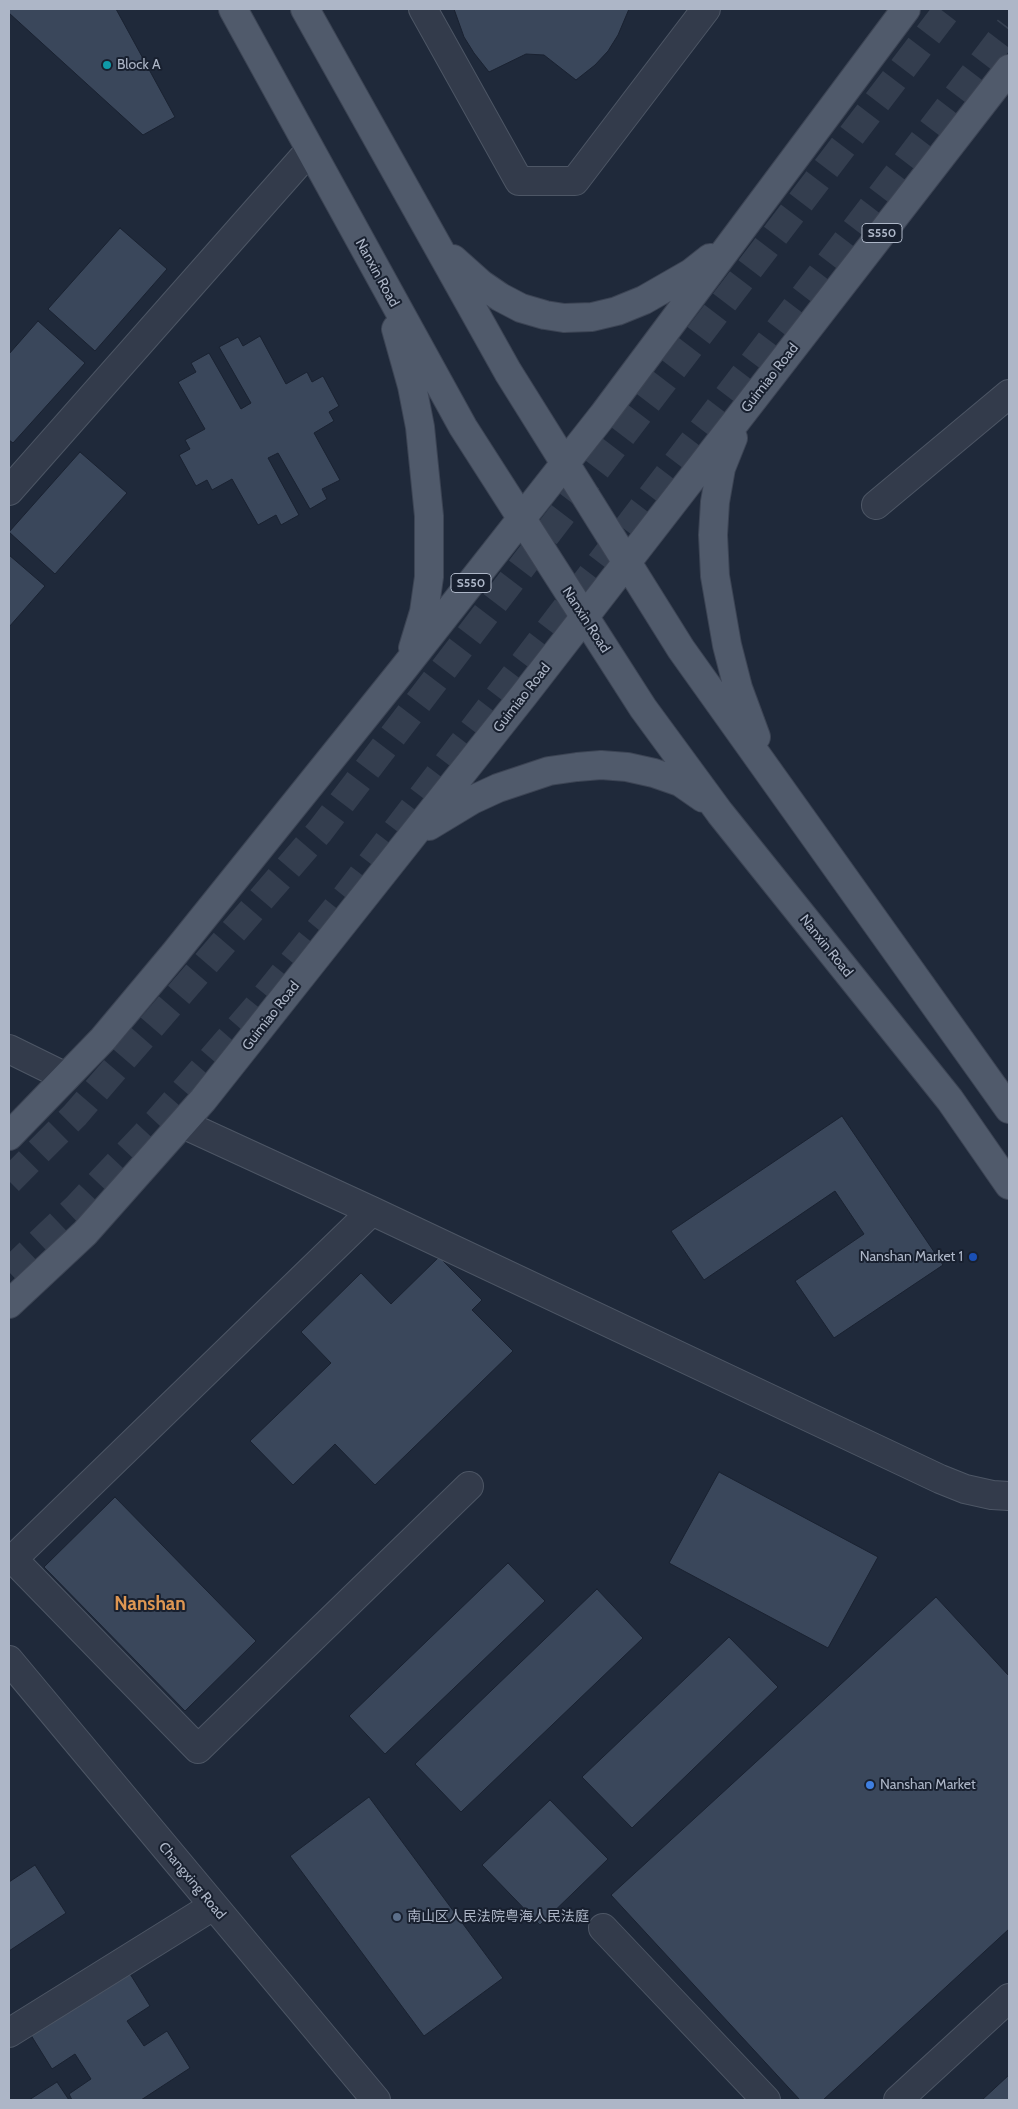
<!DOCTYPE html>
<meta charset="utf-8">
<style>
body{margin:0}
#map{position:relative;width:1018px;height:2109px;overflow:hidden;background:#1f293a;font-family:Cabin,sans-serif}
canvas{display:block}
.frame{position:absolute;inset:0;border:10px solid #adb6c7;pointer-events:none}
</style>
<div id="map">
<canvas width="1018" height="2109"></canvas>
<div class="frame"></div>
</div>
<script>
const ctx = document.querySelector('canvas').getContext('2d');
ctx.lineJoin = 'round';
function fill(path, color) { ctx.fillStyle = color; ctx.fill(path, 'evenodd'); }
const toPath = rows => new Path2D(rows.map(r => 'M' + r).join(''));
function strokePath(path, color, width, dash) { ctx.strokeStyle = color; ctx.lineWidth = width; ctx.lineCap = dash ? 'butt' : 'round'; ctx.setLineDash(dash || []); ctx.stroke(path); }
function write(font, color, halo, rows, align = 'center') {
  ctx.font = font + ' Cabin,"Noto Sans SC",sans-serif'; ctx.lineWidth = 4; ctx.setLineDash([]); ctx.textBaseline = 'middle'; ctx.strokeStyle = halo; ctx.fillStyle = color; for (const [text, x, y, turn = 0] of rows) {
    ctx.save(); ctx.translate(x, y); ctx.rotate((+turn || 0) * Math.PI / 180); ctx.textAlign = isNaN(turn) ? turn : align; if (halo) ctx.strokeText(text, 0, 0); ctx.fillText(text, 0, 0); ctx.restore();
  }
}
const building = toPath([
 [9,9,116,9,175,117,143,135,9,13,9,9],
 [454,9,629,9,618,35,608,51,595,65,576,80,544,55,526,54,489,72,474,53,464,37,454,9],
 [120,228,167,269,95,351,48,309,120,228],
 [38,321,85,363,13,443,9,440,9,354,38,321],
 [260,336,286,384,307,372,312,382,323,376,339,406,329,412,334,421,314,433,340,480,322,489,327,499,310,509,278,453,268,458,299,515,281,525,276,515,258,525,232,479,212,490,207,480,196,486,179,455,190,449,185,440,205,429,178,382,196,372,191,363,209,353,241,409,251,403,219,347,238,337,243,346,260,336],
 [80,452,127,493,55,574,9,532,80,452],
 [9,555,45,586,9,627,9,555],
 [842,1116,943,1265,834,1338,795,1281,864,1234,835,1191,704,1280,671,1231,842,1116],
 [439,1257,482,1300,472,1310,513,1351,375,1485,335,1444,293,1485,250,1441,331,1363,301,1332,361,1273,391,1304,439,1257],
 [719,1472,878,1557,828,1648,669,1563,719,1472],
 [115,1497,256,1641,185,1711,44,1567,115,1497],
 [508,1563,545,1601,385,1754,349,1716,508,1563],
 [597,1589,643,1638,461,1812,415,1764,597,1589],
 [936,1597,1009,1676,1009,1929,823,2100,800,2100,611,1895,936,1597],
 [729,1637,778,1687,632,1828,582,1777,729,1637],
 [369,1797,503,1978,424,2036,290,1856,369,1797],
 [550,1800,608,1859,540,1925,482,1865,550,1800],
 [35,1865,66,1913,9,1951,9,1882,35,1865],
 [127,1969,150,2006,127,2021,144,2046,167,2031,190,2068,141,2100,72,2100,69,2094,91,2079,75,2054,52,2069,29,2032,127,1969],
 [1009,2075,1009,2100,982,2100,1009,2075],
 [57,2082,69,2100,29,2100,57,2082]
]);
const highwayTunnel = toPath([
 [9,1181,75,1115,320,831,948,9],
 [9,1272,75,1209,157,1122,256,1008,346,896,1009,28]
]);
const minor = toPath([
 [423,9,519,181,575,181,706,9],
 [9,491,310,150],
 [876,505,1009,394],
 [9,1049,66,1077],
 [183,1124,372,1211,940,1479,965,1489,992,1495,1009,1496],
 [372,1211,13,1559,198,1749,469,1486],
 [9,1660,376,2100],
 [603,1928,766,2100],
 [9,2033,213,1906],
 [898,2100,1009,1998]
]);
const major = toPath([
 [233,9,463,427,643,708,720,813,950,1100,1009,1185],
 [305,9,508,372,681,649,1009,1109],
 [453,259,481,284,500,297,521,308,545,315,564,318,592,317,617,311,644,300,691,273,710,258],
 [396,329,412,386,420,427,429,516,429,577,424,612,413,648],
 [733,438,721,468,715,502,713,535,715,576,727,645,738,688,756,737],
 [429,826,472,800,498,788,549,771,577,767,601,765,627,767,654,773,680,782,703,798],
 [9,1136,103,1039,175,953,404,668,603,415,906,9],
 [9,1304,85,1233,203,1100,524,695,1009,69]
]);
const markers = [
 [107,65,5,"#0f9aa8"],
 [973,1257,5,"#1a4fb4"],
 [870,1785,5,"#3f7fe0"],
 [397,1917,5,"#5c6f8a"]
];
const shields = [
 [882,233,40],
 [471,583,40]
];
const shieldNames = [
 ["S550",882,233],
 ["S550",471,583]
];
const poiNames = [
 ["Block A",117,65],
 ["Nanshan Market 1",963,1257,"right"],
 ["Nanshan Market",880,1785],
 ["南山区人民法院粤海人民法庭",407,1917]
];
const streetNames = [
 ["Nanxin Road",377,273,61],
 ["Guimiao Road",770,378,-52],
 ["Nanxin Road",586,620,57],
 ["Guimiao Road",522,698,-52],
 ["Nanxin Road",826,946,51],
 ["Guimiao Road",271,1016,-52],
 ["Changxing Road",192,1881,50]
];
const districtNames = [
 ["Nanshan",150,1604]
];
fill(building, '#3a475b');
strokePath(building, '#1a2231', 1);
strokePath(highwayTunnel, '#343e4f', 28, [28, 14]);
strokePath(minor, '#4d5665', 30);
strokePath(major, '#3c4454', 30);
strokePath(minor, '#333b4b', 28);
strokePath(major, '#505a6b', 28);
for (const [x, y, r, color] of markers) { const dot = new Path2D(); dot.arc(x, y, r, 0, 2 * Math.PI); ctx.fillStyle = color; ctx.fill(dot); strokePath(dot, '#18202f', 2); }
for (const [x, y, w] of shields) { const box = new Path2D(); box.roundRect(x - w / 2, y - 9.5, w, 19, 4); ctx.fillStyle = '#18202f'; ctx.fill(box); strokePath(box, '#adb6c7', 1); }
write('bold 12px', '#adb6c7', null, shieldNames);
write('14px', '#adb6c7', '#18202f', poiNames, 'left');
write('14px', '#adb6c7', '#18202f', streetNames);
write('bold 19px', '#dd9652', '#18202f', districtNames);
</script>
